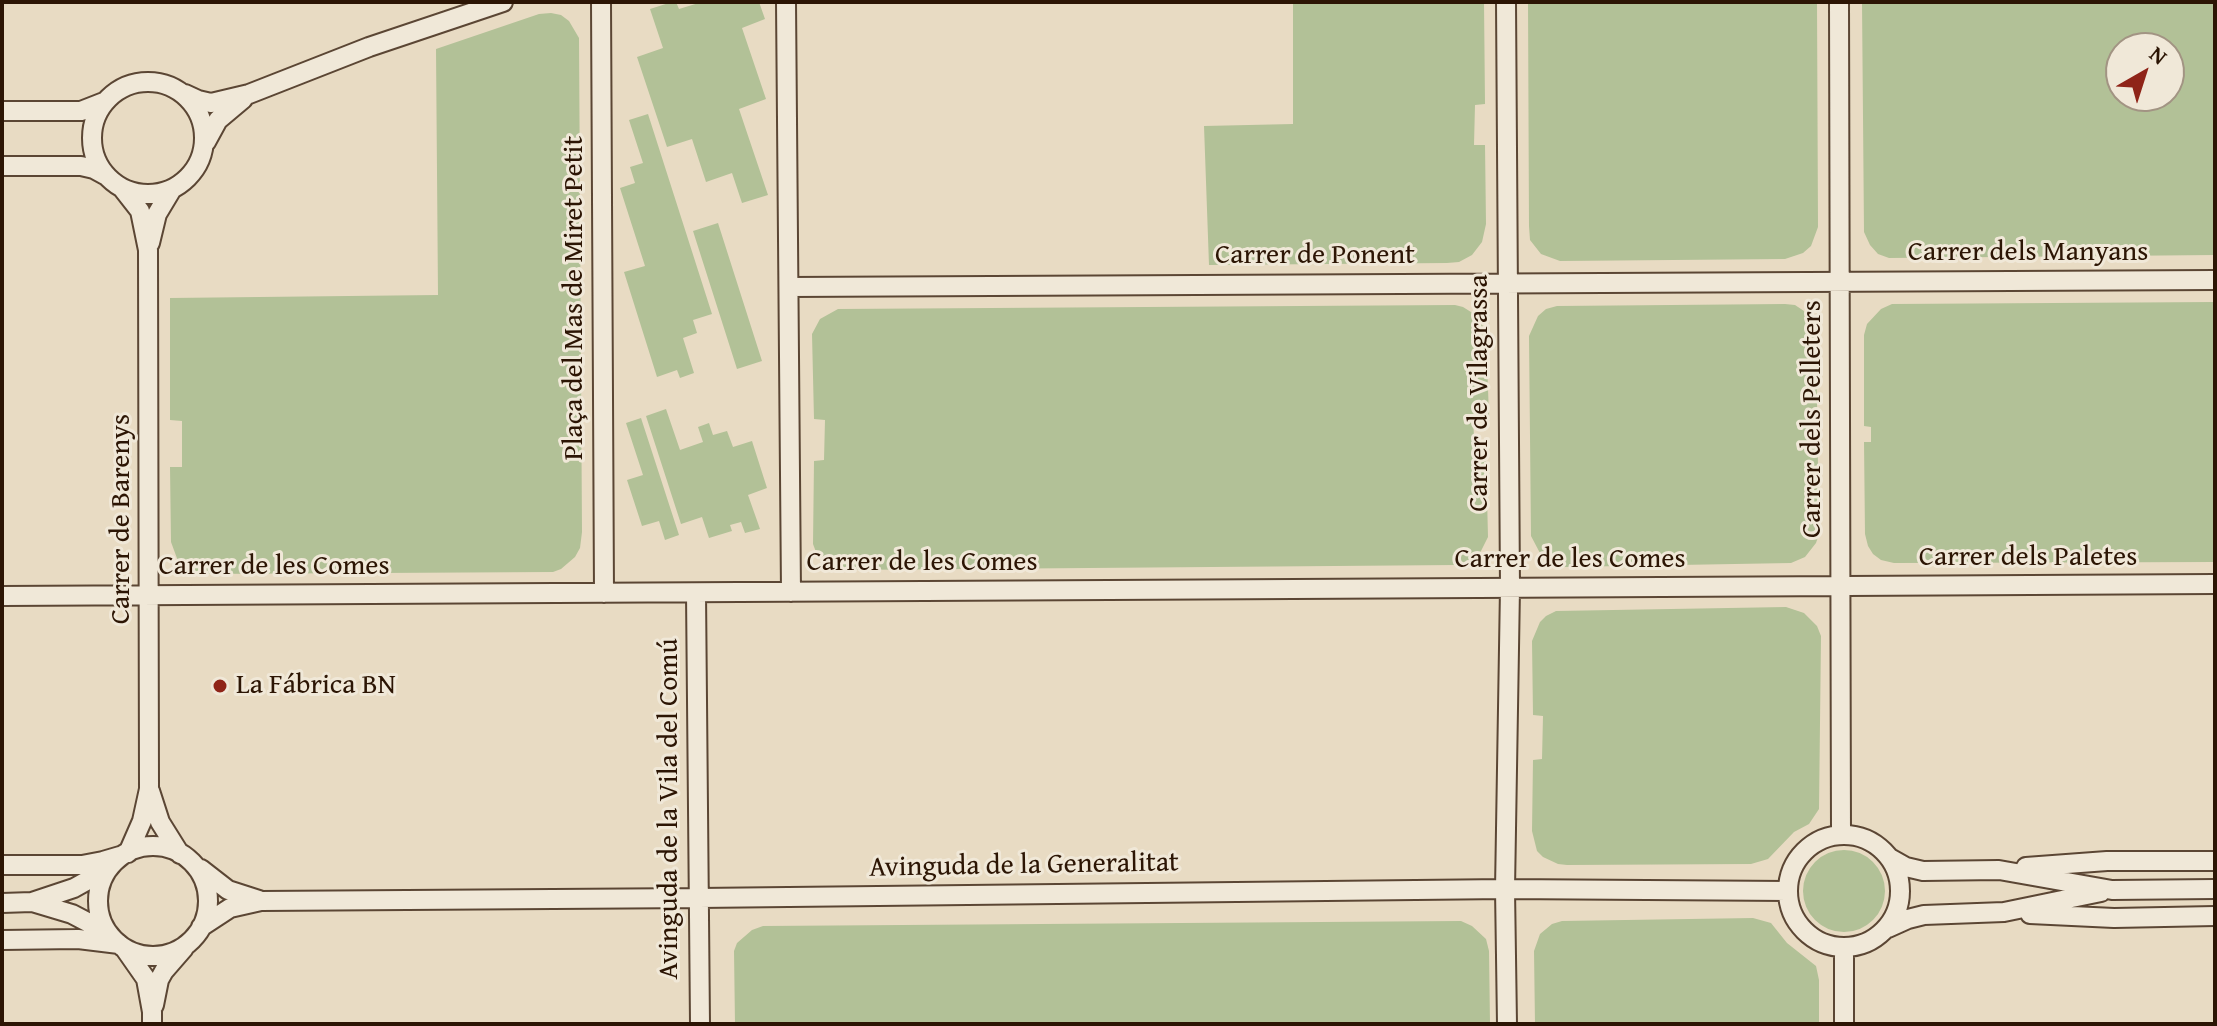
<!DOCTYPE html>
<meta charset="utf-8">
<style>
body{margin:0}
#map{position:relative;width:2217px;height:1026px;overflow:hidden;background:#e8dbc3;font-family:"Gentium Book Plus",serif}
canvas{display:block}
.frame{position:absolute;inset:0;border:4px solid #2c1504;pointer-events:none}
.north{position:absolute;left:2105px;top:32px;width:80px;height:80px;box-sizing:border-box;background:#f0e8d8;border:2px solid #a29483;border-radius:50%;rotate:39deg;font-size:22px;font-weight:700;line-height:32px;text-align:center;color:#2c1504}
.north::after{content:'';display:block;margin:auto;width:28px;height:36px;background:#8f2418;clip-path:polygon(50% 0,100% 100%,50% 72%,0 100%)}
</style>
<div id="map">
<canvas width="2217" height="1026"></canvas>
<div class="frame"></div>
<div class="north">N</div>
</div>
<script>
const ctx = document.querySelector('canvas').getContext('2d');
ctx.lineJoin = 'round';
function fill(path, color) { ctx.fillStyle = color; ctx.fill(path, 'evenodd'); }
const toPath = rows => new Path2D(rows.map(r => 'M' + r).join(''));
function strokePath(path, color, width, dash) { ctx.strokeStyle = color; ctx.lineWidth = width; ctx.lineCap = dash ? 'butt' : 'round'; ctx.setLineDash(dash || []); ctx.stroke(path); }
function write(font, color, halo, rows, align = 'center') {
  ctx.font = font + ' "Gentium Book Plus",serif'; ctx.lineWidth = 6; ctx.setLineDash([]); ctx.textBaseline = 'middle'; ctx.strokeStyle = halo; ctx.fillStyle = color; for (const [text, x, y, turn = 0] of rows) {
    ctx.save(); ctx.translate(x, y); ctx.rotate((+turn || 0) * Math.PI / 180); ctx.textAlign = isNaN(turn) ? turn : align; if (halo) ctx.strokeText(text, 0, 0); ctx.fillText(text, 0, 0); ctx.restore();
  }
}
const green = toPath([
 [672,2,676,2,679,9,702,2,759,2,765,19,742,28,766,99,739,109,768,195,742,203,732,173,706,182,692,139,667,147,637,57,663,48,650,9],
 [1293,2,1484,2,1485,104,1475,105,1474,145,1485,145,1486,224,1482,242,1472,255,1459,262,1447,263,1209,265,1204,126,1293,124],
 [1528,2,1817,2,1818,227,1811,246,1803,253,1785,259,1560,261,1541,254,1530,240,1529,226],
 [1862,2,2215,2,2215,255,1889,258,1878,254,1870,245,1864,232],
 [2121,48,2169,48,2169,96,2121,96],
 [551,13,561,15,569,21,579,38,582,532,580,548,575,557,561,569,553,572,202,574,185,567,178,561,171,542,170,467,182,467,182,421,170,420,170,298,438,295,436,49,539,14],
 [648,114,712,314,693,320,697,333,683,338,694,373,680,378,677,370,657,377,624,272,645,266,620,188,635,183,630,167,643,163,629,120],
 [718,223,762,361,737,369,693,231],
 [2215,302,2215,562,1894,563,1881,560,1873,554,1868,546,1865,534,1864,442,1871,442,1871,427,1864,426,1864,335,1867,324,1881,309,1892,304],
 [1785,304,1795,305,1804,311,1814,325,1816,335,1819,534,1816,543,1805,557,1791,563,1565,567,1555,565,1541,555,1531,536,1529,336,1538,316,1546,309,1557,306],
 [1455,305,1463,307,1479,317,1486,334,1489,416,1473,417,1475,457,1486,457,1488,537,1480,553,1468,562,1456,565,844,570,827,564,816,552,813,544,814,461,824,460,825,420,814,419,812,334,820,319,838,309],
 [666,409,680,450,703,442,698,427,709,423,713,435,727,431,733,447,752,441,767,488,748,495,760,529,745,533,741,522,730,525,732,531,709,538,702,517,681,524,646,416],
 [641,418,679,535,665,540,659,521,642,526,627,480,643,475,626,423],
 [1786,607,1804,613,1817,626,1821,636,1819,809,1809,824,1794,832,1768,859,1751,864,1567,865,1558,864,1543,857,1537,851,1532,831,1533,760,1542,759,1543,716,1533,715,1532,641,1540,622,1546,616,1556,611],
 '1803 891a41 41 0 1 1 82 0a41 41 0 1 1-82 0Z',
 [1753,918,1771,923,1787,943,1816,966,1819,980,1819,1024,1535,1024,1534,951,1540,934,1552,924,1562,921],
 [1461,921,1472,926,1486,939,1489,951,1490,1024,735,1024,734,951,737,943,752,930,763,926]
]);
const minor = toPath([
 [601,2,604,593],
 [786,2,791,592],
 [1506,2,1510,588,1505,889,1507,1024],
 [1839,2,1841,835],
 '92 138a56 56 0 1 1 112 0a56 56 0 1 1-112 0Z',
 [185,94,198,100,211,103,249,94,369,47,503,2],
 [2,111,81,111,104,102],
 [206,142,218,120,243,99],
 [2,166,81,166,94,169,105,175],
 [122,188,140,211,148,250,149,789,142,821,128,853],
 [150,243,157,214,172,189],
 [789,287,2215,280],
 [696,593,700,1024],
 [2,596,2215,584],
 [150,791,160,822,180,854],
 '1788 891a56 56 0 1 1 112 0a56 56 0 1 1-112 0Z',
 '98 901a55 55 0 1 1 110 0a55 55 0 1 1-110 0Z',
 [1890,858,1906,867,1923,871,1999,870,2112,890,2215,889],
 [2,865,82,865,103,861,120,856],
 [2026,867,2107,861,2215,861],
 [201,869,228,890,259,900],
 [32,902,74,888,108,869],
 [2,903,32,902,72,914,93,925,108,935],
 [2030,914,2114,918,2215,916],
 [201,927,230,908,261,901,699,898,1505,889,1788,891],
 [1888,928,1908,919,1924,915,2004,912,2101,892],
 [2,940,78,939,119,944],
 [1844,947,1844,1024],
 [125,949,146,979,152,1012,152,1024],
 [154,1005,159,980,164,971,184,948]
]);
const markers = [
 [220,686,8,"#8f2418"]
];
const streetNames = [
 ["Carrer dels Manyans",2028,253],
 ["Carrer de Ponent",1315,256],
 ["Plaça del Mas de Miret Petit",575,298,-90],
 ["Carrer de Vilagrassa",1480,393,-90],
 ["Carrer dels Pelleters",1813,419,-90],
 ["Carrer de Barenys",122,519,-90],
 ["Carrer dels Paletes",2028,558],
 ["Carrer de les Comes",1570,560],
 ["Carrer de les Comes",922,563],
 ["Carrer de les Comes",274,567],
 ["Avinguda de la Vila del Comú",670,809,-90],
 ["Avinguda de la Generalitat",1024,866,-1]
];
const poiNames = [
 ["La Fábrica BN",236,686]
];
fill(green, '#b2c197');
strokePath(minor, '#5b4634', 22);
strokePath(minor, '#f0e8d8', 18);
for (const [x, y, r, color] of markers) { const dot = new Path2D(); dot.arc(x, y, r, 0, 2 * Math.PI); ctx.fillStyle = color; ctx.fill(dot); strokePath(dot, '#f0e8d8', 3); }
write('28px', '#2c1504', '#f0e8d8', streetNames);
write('28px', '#2c1504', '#f0e8d8', poiNames, 'left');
</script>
